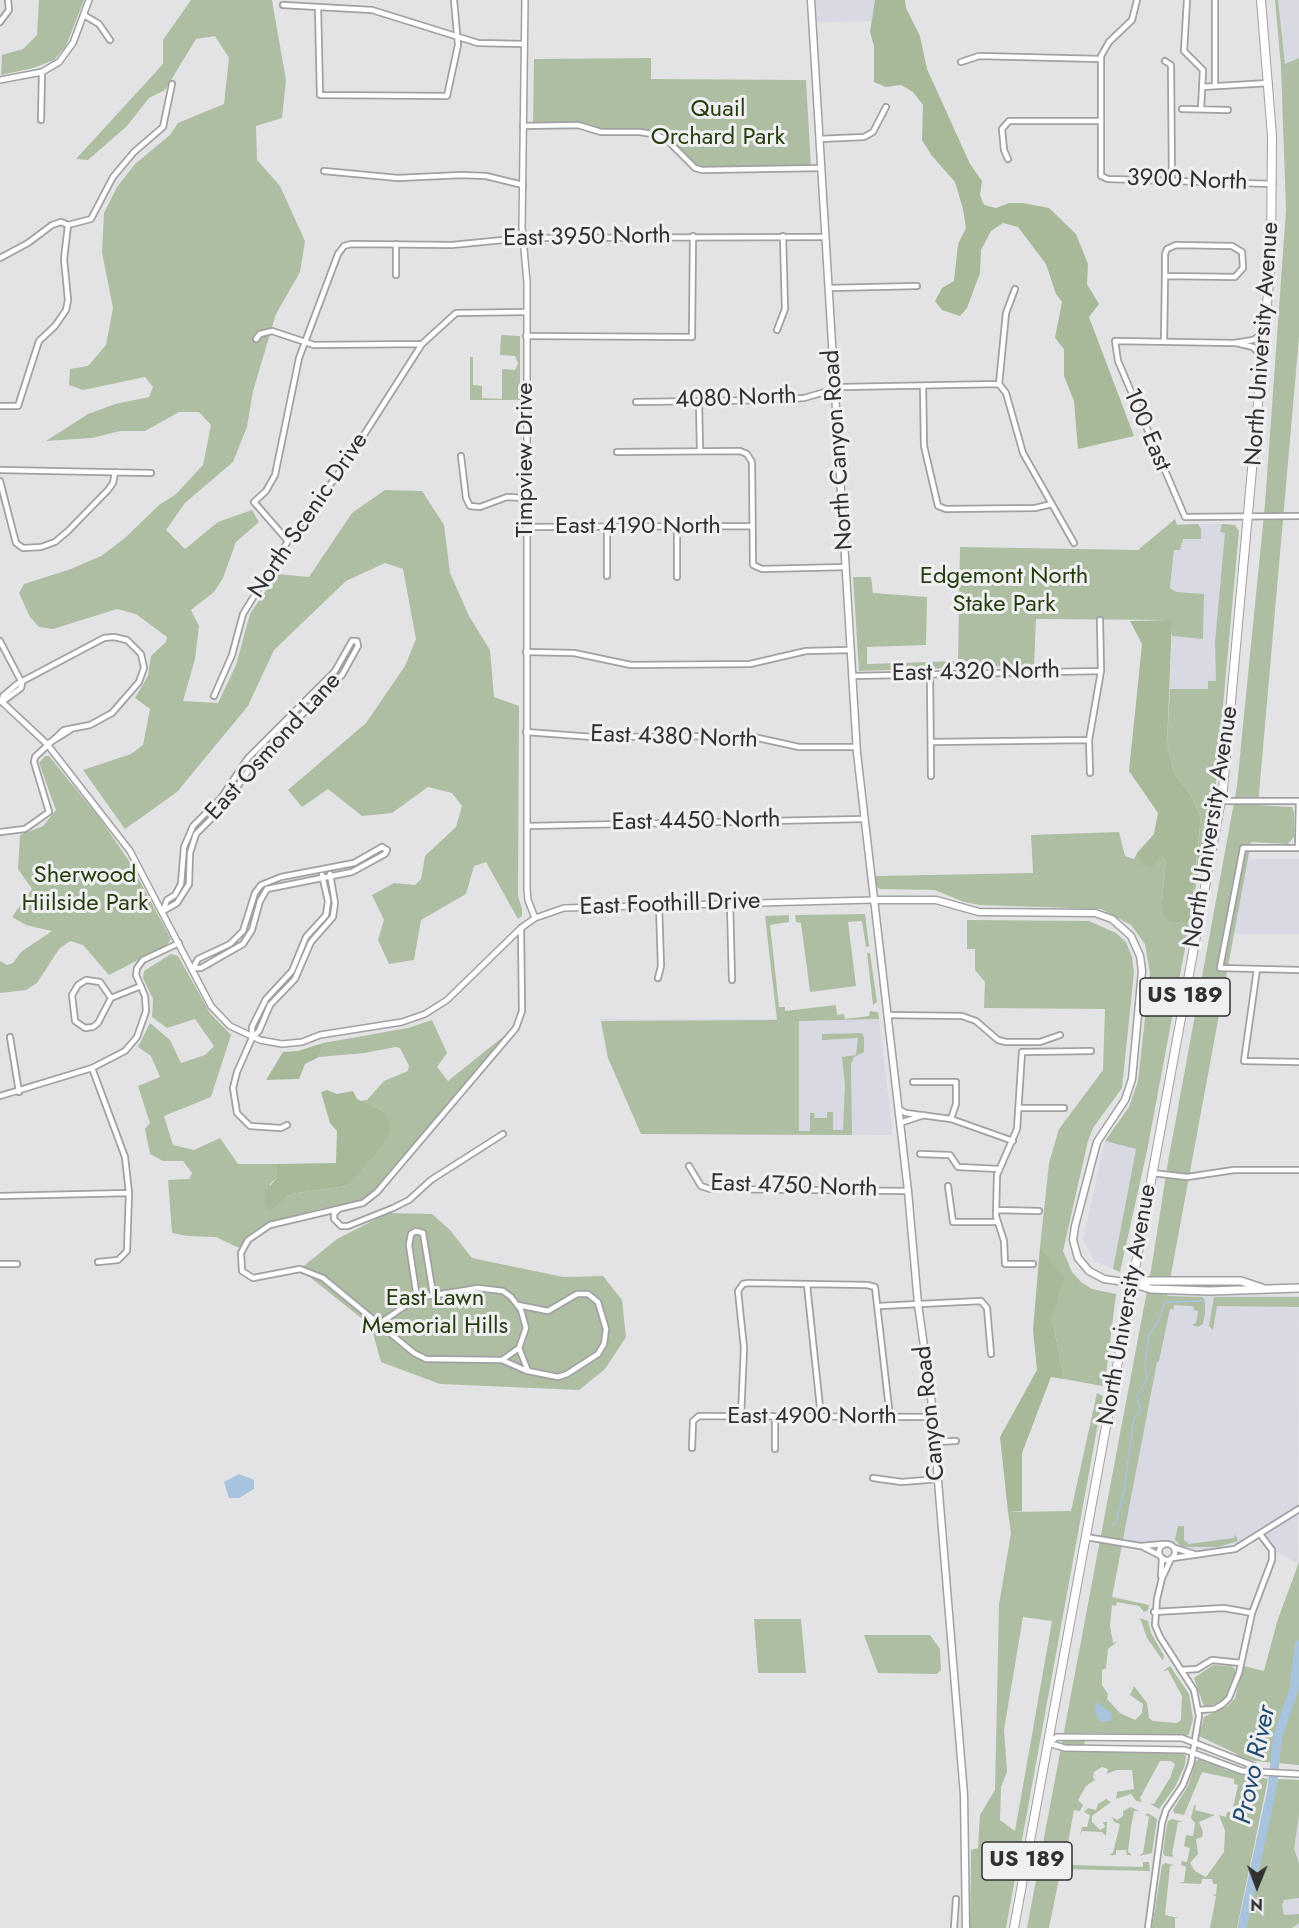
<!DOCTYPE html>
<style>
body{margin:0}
#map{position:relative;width:1299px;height:1928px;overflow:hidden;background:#e3e3e5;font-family:Jost,sans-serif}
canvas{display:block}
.north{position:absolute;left:1227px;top:1856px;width:60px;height:60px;-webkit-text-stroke:4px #f0f0f3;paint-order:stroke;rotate:181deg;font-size:16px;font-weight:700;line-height:24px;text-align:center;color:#313132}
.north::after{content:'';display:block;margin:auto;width:21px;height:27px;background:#313132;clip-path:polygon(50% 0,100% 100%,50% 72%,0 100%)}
</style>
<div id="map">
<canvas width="1299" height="1928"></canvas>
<div class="north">N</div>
</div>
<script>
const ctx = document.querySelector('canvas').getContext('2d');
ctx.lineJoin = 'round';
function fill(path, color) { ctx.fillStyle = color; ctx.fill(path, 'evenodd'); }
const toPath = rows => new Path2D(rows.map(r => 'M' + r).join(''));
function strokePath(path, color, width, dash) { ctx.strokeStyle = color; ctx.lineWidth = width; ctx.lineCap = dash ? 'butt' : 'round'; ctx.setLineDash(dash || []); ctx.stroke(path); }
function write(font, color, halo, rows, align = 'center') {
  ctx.font = font + ' Jost,sans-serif'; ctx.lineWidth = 6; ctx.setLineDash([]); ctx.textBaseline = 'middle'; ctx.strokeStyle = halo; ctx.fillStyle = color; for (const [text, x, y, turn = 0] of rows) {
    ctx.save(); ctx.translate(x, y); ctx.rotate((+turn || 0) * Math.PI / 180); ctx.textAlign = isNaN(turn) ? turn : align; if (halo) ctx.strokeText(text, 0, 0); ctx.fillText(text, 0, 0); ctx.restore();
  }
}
const built = toPath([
 [816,0,878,0,879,21,817,22],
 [1278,0,1299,0,1299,58,1285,65],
 [1177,524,1227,524,1217,689,1167,744,1172,636,1170,590],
 [1246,859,1299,859,1299,934,1231,934],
 [600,1019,879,1019,893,1135,641,1134,608,1058],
 [1105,1141,1136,1149,1113,1269,1094,1261,1083,1239],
 [1167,1294,1299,1296,1298,1564,1277,1552,1261,1527,1239,1542,1218,1549,1189,1551,1123,1540],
 [1299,1793,1299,1928,1269,1928,1283,1856]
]);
const green = toPath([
 [39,0,84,0,66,46,54,60,33,68,1,75,2,55,23,49,37,35],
 [191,0,272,0,286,80,282,118,256,126,257,160,280,186,305,241,300,272,276,314,253,391,247,427,233,462,185,503,166,530,185,549,218,522,252,510,259,522,236,542,223,578,214,592,191,610,199,626,195,659,183,701,218,703,236,665,250,614,277,574,309,577,352,513,385,490,422,491,444,525,450,573,469,616,490,650,494,697,519,706,518,896,522,909,522,916,518,919,486,862,474,866,466,894,421,920,414,960,389,964,378,940,384,920,372,895,394,883,415,885,421,879,425,856,456,827,462,806,452,793,428,787,392,813,362,816,328,789,302,807,288,790,366,723,405,666,416,639,403,569,385,563,346,581,274,650,248,706,177,792,125,829,83,770,131,754,143,745,150,709,135,698,148,676,151,656,166,642,167,637,136,614,117,609,53,629,39,627,30,617,19,593,24,584,71,569,101,556,125,538,159,505,175,495,203,465,211,425,199,412,179,412,145,431,120,431,92,438,46,441,88,414,115,404,149,397,153,387,145,377,83,390,69,385,70,369,88,366,106,345,113,308,102,252,104,213,117,187,135,164,170,135,178,123,224,104,229,58,215,36,196,39,165,90,149,98,127,126,88,160,76,159,163,64,163,40],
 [1275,0,1278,0,1285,64,1299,58,1299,337,1258,805,1292,807,1294,812,1294,837,1288,844,1251,842,1167,1296,1202,1297,1205,1300,1205,1313,1203,1324,1198,1327,1192,1325,1196,1323,1198,1311,1194,1310,1193,1306,1174,1305,1174,1309,1170,1309,1159,1361,1157,1362,1112,1597,1149,1605,1148,1610,1144,1612,1139,1606,1117,1602,1116,1606,1112,1605,1110,1626,1113,1643,1117,1642,1108,1649,1106,1668,1102,1670,1102,1685,1108,1694,1107,1699,1120,1713,1135,1720,1142,1713,1143,1704,1130,1695,1134,1686,1147,1703,1149,1718,1153,1721,1177,1723,1181,1720,1182,1696,1168,1670,1163,1671,1170,1666,1189,1694,1193,1719,1189,1734,1185,1736,1086,1733,1083,1751,1182,1753,1186,1756,1185,1765,1175,1787,1159,1809,1149,1803,1154,1804,1170,1778,1175,1764,1171,1761,1160,1761,1140,1798,1142,1802,1136,1801,1131,1794,1116,1799,1117,1792,1134,1789,1132,1770,1116,1770,1107,1774,1108,1769,1102,1767,1094,1772,1093,1778,1095,1780,1086,1786,1078,1800,1083,1805,1080,1811,1074,1810,1065,1859,1070,1861,1070,1865,1143,1867,1143,1862,1149,1862,1150,1871,1061,1869,1049,1928,1027,1928,1152,1264,1168,1162,1237,786,1265,504,1286,210,1281,67],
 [651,58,651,79,806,80,811,167,701,169,695,167,657,134,602,130,577,124,533,124,534,59],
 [501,335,520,336,520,400,470,400,470,357,473,357,473,385,482,386,482,398,502,399,502,369,515,370,518,363,515,356,500,355],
 [1175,519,1177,525,1198,524,1201,529,1201,539,1183,539,1180,550,1174,550,1170,588,1176,592,1204,594,1203,639,1172,636,1171,620,1036,619,1034,665,859,671,853,577,871,577,873,593,927,597,926,645,867,647,867,664,958,661,960,547,1138,550],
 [1222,524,1235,525,1239,531,1216,783,1192,906,1201,817,1189,792,1174,773,1167,744,1170,689,1208,689,1208,681,1216,681,1215,642,1225,533,1220,532],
 [45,756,49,756,101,820,129,861,171,939,167,945,109,975,83,945,70,941,59,949,37,983,26,990,0,993,0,961,7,965,13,963,21,952,52,931,26,925,12,917,32,889,18,869,20,835,43,826,56,810,39,763],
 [1119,832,1125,856,1134,859,1137,853,1140,864,1160,857,1166,860,1162,901,1171,922,1190,922,1147,1151,1120,1272,1113,1269,1136,1149,1105,1141,1129,1107,1138,1081,1150,973,1145,944,1131,925,1101,909,980,905,964,902,935,890,880,889,876,886,876,876,1033,873,1031,835],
 [865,914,869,946,866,947,862,921,848,922,856,986,810,992,801,923,796,922,795,915],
 [789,915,789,922,770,925,779,1007,785,1007,785,1011,836,1005,837,1015,844,1014,845,1019,869,1016,870,1011,878,1012,879,1019,799,1021,799,1131,810,1131,810,1113,814,1113,815,1118,827,1118,827,1112,833,1112,833,1130,843,1130,845,1085,842,1057,856,1055,858,1038,822,1040,822,1034,862,1033,864,1037,864,1052,854,1057,851,1064,852,1135,641,1134,608,1058,601,1021,777,1020,765,916],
 [967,920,1089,921,1116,933,1126,942,1132,957,1134,972,1122,1088,1093,1128,1088,1141,1063,1251,1072,1272,1081,1282,1092,1289,1116,1294,1105,1383,1102,1386,1064,1379,1052,1318,1063,1277,1040,1247,1049,1163,1059,1129,1103,1070,1105,1009,984,1008,985,982,975,970,975,949,967,949],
 [870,953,877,1002,873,1005,867,953],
 [171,954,178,956,210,1013,231,1035,211,1097,164,1116,173,1145,194,1150,220,1138,238,1164,277,1164,277,1178,270,1184,271,1210,290,1194,347,1186,359,1171,381,1110,360,1101,367,1100,384,1081,408,1071,409,1066,400,1048,396,1047,364,1053,319,1057,323,1043,408,1028,432,1020,447,1053,437,1067,448,1081,514,1028,373,1193,357,1203,319,1209,276,1221,251,1233,239,1248,216,1237,188,1236,172,1233,168,1180,189,1179,192,1173,183,1161,163,1161,150,1154,145,1129,150,1123,138,1086,160,1077,151,1056,138,1047,150,1023,170,1040,181,1063,205,1055,214,1046,195,1019,167,1028,152,1017,153,999,143,978,144,971],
 [388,1213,432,1214,450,1230,472,1258,563,1277,603,1276,622,1300,626,1337,605,1369,579,1390,440,1384,381,1362,371,1326,300,1269,337,1239],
 [1214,1297,1299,1297,1299,1307,1217,1306,1213,1330,1209,1326],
 [1097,1393,1103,1396,1006,1928,970,1928,971,1850,978,1848,980,1815,995,1790,999,1604,1011,1533,1008,1512,1071,1511],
 [1023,1617,1052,1621,1015,1831,1000,1820,1001,1787,1007,1772,1004,1730],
 [1178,1526,1184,1526,1184,1540,1189,1544,1234,1538,1235,1533,1238,1541,1218,1547,1181,1547,1175,1539],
 [1299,1562,1299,1765,1254,1761,1236,1757,1237,1754,1199,1736,1204,1717,1228,1706,1235,1698,1244,1666,1264,1671,1277,1622],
 [1140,1618,1148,1621,1151,1633,1164,1656,1163,1661,1147,1638],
 [754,1619,801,1619,806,1673,758,1673],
 [864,1635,930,1635,940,1649,941,1670,937,1674,878,1673],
 [1213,1665,1231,1666,1235,1669,1235,1673,1224,1700,1207,1707,1203,1704,1194,1678],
 [1202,1757,1227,1770,1268,1779,1237,1928,1210,1928,1216,1896,1212,1895,1216,1894,1217,1884,1213,1884,1212,1879,1202,1879,1201,1884,1178,1883,1184,1882,1186,1867,1181,1865,1182,1861,1187,1862,1190,1848,1184,1846,1186,1835,1193,1836,1195,1823,1191,1818,1194,1806,1196,1805,1195,1810,1215,1815,1199,1822,1203,1832,1202,1837,1196,1839,1198,1854,1190,1863,1195,1871,1206,1877,1224,1852,1225,1831,1219,1815,1226,1817,1227,1812,1232,1812,1238,1785,1234,1784,1234,1779,1202,1772,1184,1815,1174,1813,1173,1810,1188,1786,1196,1761],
 [1278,1779,1299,1780,1299,1815,1294,1849,1299,1863,1299,1898,1284,1900,1282,1905,1284,1915,1299,1914,1299,1923,1292,1928,1246,1928],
 [1106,1799,1111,1802,1092,1816,1092,1822,1100,1830,1105,1827,1103,1822,1107,1822,1106,1836,1102,1832,1082,1831,1080,1836,1082,1827,1087,1827,1090,1815,1084,1812,1088,1808,1096,1810,1098,1804],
 [1131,1807,1139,1811,1134,1811,1131,1827,1128,1852,1132,1855,1127,1855,1126,1850,1116,1850,1116,1855,1109,1855,1113,1853,1120,1824,1114,1822,1112,1817,1117,1820,1123,1816,1123,1811],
 [1148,1813,1157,1819,1152,1853,1139,1856,1143,1853,1149,1817,1145,1815],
 [1172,1819,1183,1822,1178,1822,1172,1854,1174,1857,1165,1856,1163,1853,1166,1830,1168,1821],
 [1165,1863,1174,1865,1170,1866,1165,1915,1179,1918,1175,1918,1175,1928,1152,1928,1162,1865]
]);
const forest = toPath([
 [875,0,905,0,906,8,920,36,927,69,970,164,982,181,980,195,984,205,996,208,1009,203,1023,203,1049,208,1076,234,1088,264,1087,284,1099,304,1089,317,1134,436,1078,449,1074,401,1064,376,1064,349,1055,338,1062,302,1056,294,1046,264,1018,227,1003,223,991,231,981,250,980,273,967,308,960,316,942,310,935,301,942,288,954,281,958,244,966,228,963,209,955,182,932,156,922,140,923,105,913,92,901,85,886,87,874,82,874,46,870,32],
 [1172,620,1167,744,1174,773,1189,792,1201,817,1190,922,1171,922,1164,917,1162,901,1166,860,1160,857,1151,868,1140,864,1137,853,1154,834,1158,813,1129,771,1142,644,1130,621],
 [323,1043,319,1057,305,1064,299,1079,266,1080,283,1052,298,1051],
 [327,1090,337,1094,353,1091,357,1099,381,1110,389,1120,390,1131,384,1144,347,1186,290,1194,271,1211,266,1206,264,1193,277,1178,277,1164,336,1163,337,1131,330,1123,321,1092],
 [1040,1247,1064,1277,1052,1318,1064,1379,1051,1377,1022,1453,1022,1511,1008,1512,1000,1437,1037,1370,1033,1330]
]);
const water = toPath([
 [239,1474,254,1480,254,1489,239,1498,229,1498,224,1482],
 [1097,1702,1111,1713,1111,1721,1102,1722,1098,1718,1095,1710]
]);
const stream = toPath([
 [1113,1525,1116,1523,1124,1490,1134,1418,1141,1411,1137,1396,1147,1378,1145,1363,1149,1335,1159,1320,1165,1302,1204,1301]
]);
const river = toPath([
 [1242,1928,1272,1789,1278,1735,1294,1690,1299,1645]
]);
const minor = toPath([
 [1137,0,1132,20,1109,42,1101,56,1101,176,1108,179,1273,184],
 [1187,0,1184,51,1203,70,1201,109],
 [1215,0,1215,85],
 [283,5,372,10,478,43,524,44],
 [318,7,320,95,447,96,458,45,454,0],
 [84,15,99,24,110,40],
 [0,22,9,10,8,0],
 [1165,61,1171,65,1172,181],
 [961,62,979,56,1101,59],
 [1202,87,1269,83],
 [1182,109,1228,110],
 [41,120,42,72],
 [523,126,578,125,601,132,640,132,657,135,669,142,695,168,702,170,821,168],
 [819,139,864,137,873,132,886,107],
 [1008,159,1004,150,1002,129,1009,121,1101,121],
 [324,171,398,178,462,175,486,176,523,185],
 [0,258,28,243,52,225,61,222,68,225,91,219,113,177,134,152,163,127,172,84],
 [396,275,396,244],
 [829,288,917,286],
 [1015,289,1006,313,999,384,1006,393,1023,453,1074,543],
 [777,330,785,309,783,236],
 [1265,332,1253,340,1234,343,1115,341,1118,361,1185,517,1299,516],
 [526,336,692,337,693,236],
 [256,339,260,334,272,331,314,345,422,344],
 [1164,341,1165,276,1165,254,1167,249,1176,245,1232,246,1242,252,1243,268,1235,277,1165,276],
 [1236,343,1253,347,1262,357],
 [923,386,924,446,938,506,946,509,1035,508,1052,504],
 [636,402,773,400,804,398,842,387,999,384],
 [699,402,700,450],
 [0,406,18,406,39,341,55,326,66,310,68,300,64,259,68,225],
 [617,452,740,451,747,454,752,462,753,565,762,569,846,567],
 [461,456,466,498,470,506,480,507,507,497,526,498],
 [0,470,151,473],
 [0,481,16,543,23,548,41,547,55,542,68,531,108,490,113,483,115,472],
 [526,527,751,526],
 [607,527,607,576],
 [677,527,677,577],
 [288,541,254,502,266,491,275,475,299,358,338,254,344,246,351,244,452,245,523,238,825,237],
 [0,641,22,683],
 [352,641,357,641,358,646,342,675,255,761,224,806,196,834,190,853,189,884,177,903,163,911,167,900,175,895,181,884,184,847,193,826,221,798,248,758,335,671,352,641],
 [526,652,574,653,631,665,750,664,806,651,851,650],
 [930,674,931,776],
 [852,676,1101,671],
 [214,696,232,655,243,614,288,541,344,466,422,344,456,313,526,312],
 [2,702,21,688,22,683],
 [526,732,593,737,749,736,799,747,857,747],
 [932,742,1089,740],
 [49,743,70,730],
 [1090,773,1089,740,1101,671,1100,620],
 [1221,801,1299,801],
 [1299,801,1298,848,1243,848,1220,968,1299,970],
 [527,826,864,819],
 [0,832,25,829,49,812,34,762,35,757,64,730,90,725,112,713,139,682,144,668,141,654,127,640,114,637,104,638,17,684,3,696,2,702],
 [382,847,387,850,385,854,352,872,267,889,260,901,252,930,243,944,201,968,193,968,198,959,230,944,243,931,255,893,261,885,281,877,354,863,382,847],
 [730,903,732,980],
 [1257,969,1244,1061,1299,1062],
 [658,978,661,966,659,905],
 [111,998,100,982,86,980,78,985,72,995,75,1021,85,1028,93,1027,98,1023,111,998,141,986],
 [887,1015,962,1016,976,1021,998,1040,1006,1042,1040,1042,1060,1035],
 [10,1037,19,1092],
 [252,1038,252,1027,266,999,292,971,306,937,326,915,328,901,322,875],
 [92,1068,125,1157,129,1193,127,1251,118,1260,98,1262],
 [913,1082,956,1082,956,1104,951,1119],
 [0,1096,92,1068,125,1051,137,1037,146,1011,145,996,136,975,137,968,143,960,179,943],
 [1021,1108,1064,1108],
 [898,1109,906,1113,951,1119,1013,1141],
 [900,1123,924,1115],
 [287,1125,281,1128,250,1126,237,1113,233,1088,237,1072,252,1038,259,1031,270,1005,295,979,311,942,333,917,335,903,330,874],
 [920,1154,950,1155,958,1167,999,1169],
 [689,1166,701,1186,710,1189,908,1191],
 [1152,1173,1187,1177,1234,1170,1299,1170],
 [948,1186,953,1222,998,1222],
 [0,1196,129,1193],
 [339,1209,334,1214,334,1219,341,1226,348,1226,393,1208,409,1200,431,1180,503,1134],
 [996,1210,1039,1211],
 [0,1264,17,1264],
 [1033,1264,1005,1264,1004,1241,996,1216,997,1175,1017,1129,1022,1052,1091,1051],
 [807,1285,821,1417],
 [417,1298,409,1245,411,1234,416,1231,423,1233,433,1294],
 [518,1305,548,1311,577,1294,588,1294,598,1302,606,1329,604,1344,598,1354,567,1374,558,1377,528,1371,519,1348],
 [879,1306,981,1301,987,1308,991,1354],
 [380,1323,417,1298,478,1288,503,1291,511,1297,521,1310,526,1328,519,1348,502,1360,426,1359,414,1353,323,1278,300,1269,253,1278,242,1271,241,1253,248,1240,270,1225,363,1203,377,1192,516,1028,522,1011,521,928],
 [502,1360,527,1371],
 [741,1416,744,1348,738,1291,743,1284,748,1283,867,1285,875,1287,890,1417],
 [935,1442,956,1441],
 [692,1448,693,1421,699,1416,932,1417],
 [775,1449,775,1417],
 [873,1478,902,1482,938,1479],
 [1086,1537,1140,1546,1164,1544],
 '1159 1552a8 8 0 1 1 16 0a8 8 0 1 1-16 0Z',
 [1143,1547,1159,1555],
 [1175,1548,1194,1554],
 [1173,1558,1235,1549,1299,1509],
 [1161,1576,1162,1558],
 [1154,1612,1224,1608,1252,1613],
 [1181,1670,1197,1669,1212,1660,1241,1663],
 [1199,1710,1214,1709,1223,1704,1229,1698,1239,1673,1252,1613,1272,1560,1272,1550,1260,1534],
 [954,1928,956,1899],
 [1148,1928,1162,1823,1166,1810,1183,1785,1191,1764,1199,1716,1194,1690,1160,1637,1155,1625,1157,1599,1162,1578,1171,1559]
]);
const tertiary = toPath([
 [525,0,522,227,527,282,527,889,528,900,535,918],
 [0,80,42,72,59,62,73,43,89,0],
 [0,700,47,744,130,851,211,1006,230,1026,260,1040,282,1044,302,1042,320,1035,402,1022,425,1014,447,1000,521,928,535,918,564,908,873,900],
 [1048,1743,1065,1748,1185,1750,1242,1771,1299,1774],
 [1048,1743,1057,1737,1182,1738,1254,1766,1257,1770]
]);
const secondary = toPath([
 [811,0,857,753,908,1191,918,1304,931,1396,964,1795,966,1928],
 [873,900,936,900,979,912,1095,913,1112,919,1131,936,1140,956,1142,971,1132,1079,1125,1100,1097,1142,1075,1226,1073,1240,1078,1258,1089,1271,1104,1279,1131,1283]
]);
const primary = toPath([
 [1131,1283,1151,1289,1209,1291,1299,1288],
 [1131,1283,1143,1281,1241,1281,1262,1288]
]);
const trunk = toPath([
 [1014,1928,1223,789,1271,260,1272,136,1261,0]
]);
const shields = [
 [1185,997,90],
 [1027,1861,90]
];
const shieldNames = [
 ["US 189",1185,997],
 ["US 189",1027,1861]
];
const parkNames = [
 ["Quail",718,110],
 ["Orchard Park",718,138],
 ["Edgemont North",1004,577],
 ["Stake Park",1004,605],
 ["Sherwood",85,876],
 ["Hiilside Park",85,904],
 ["East Lawn",435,1299],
 ["Memorial Hills",435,1327]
];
const streetNames = [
 ["3900 North",1187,181,2],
 ["East 3950 North",587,238,-1],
 ["North University Avenue",1263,344,-86],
 ["4080 North",736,399,-2],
 ["100 East",1146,430,67],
 ["North Canyon Road",839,450,-94],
 ["Timpview Drive",526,460,-90],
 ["North Scenic Drive",309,516,-56],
 ["East 4190 North",638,527],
 ["East 4320 North",976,673,-1],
 ["East 4380 North",674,738,2],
 ["East Osmond Lane",274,747,-48],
 ["East 4450 North",696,822,-1],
 ["North University Avenue",1212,827,-81],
 ["East Foothill Drive",670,905,-2],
 ["East 4750 North",794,1187,2],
 ["North University Avenue",1128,1305,-80],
 ["Canyon Road",931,1413,-96],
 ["East 4900 North",812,1417]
];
const waterNames = [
 ["Provo River",1256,1765,-78]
];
fill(built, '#d9d9e3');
fill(green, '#aebea2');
fill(forest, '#a7b999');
fill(water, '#a8c3de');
strokePath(stream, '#a8c3de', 1.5);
strokePath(river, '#a8c3de', 9);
strokePath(minor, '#a1a1a3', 8);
strokePath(tertiary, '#a1a1a3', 8);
strokePath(secondary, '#a1a1a3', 9);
strokePath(primary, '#a1a1a3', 10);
strokePath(trunk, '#a1a1a3', 10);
strokePath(minor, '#fff', 4.5);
strokePath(tertiary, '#fff', 5);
strokePath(secondary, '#fff', 6);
strokePath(primary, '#fff', 7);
strokePath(trunk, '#fff', 8);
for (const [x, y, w] of shields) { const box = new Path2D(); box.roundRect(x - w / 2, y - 19, w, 38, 4.5); ctx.fillStyle = '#f0f0f3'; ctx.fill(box); strokePath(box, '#313132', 1.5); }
write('bold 22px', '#313132', null, shieldNames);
write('24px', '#263e0e', '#f0f0f3', parkNames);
write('24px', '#313132', '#f0f0f3', streetNames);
write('italic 26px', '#224b70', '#f0f0f3', waterNames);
</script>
